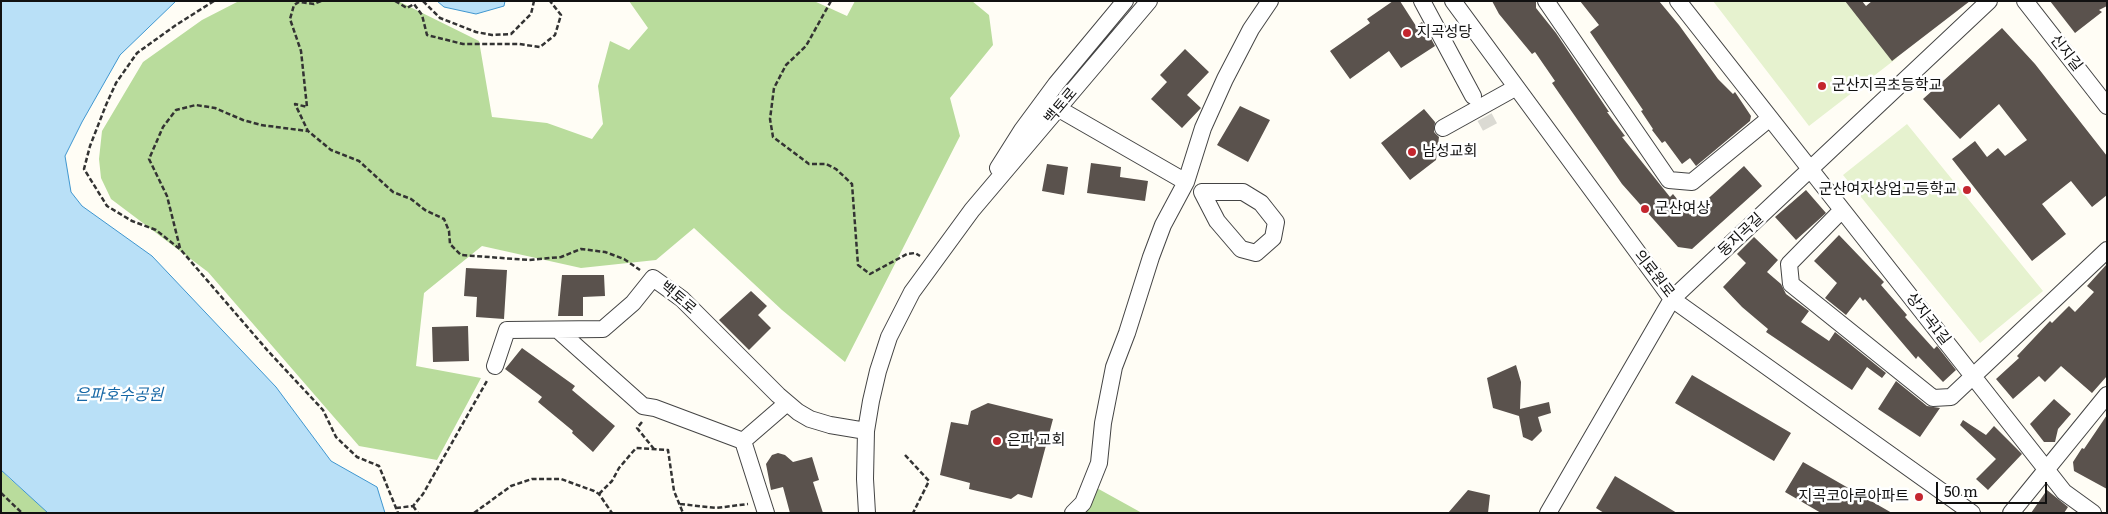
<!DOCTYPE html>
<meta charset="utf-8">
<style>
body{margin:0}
#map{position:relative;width:2108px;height:514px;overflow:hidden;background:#fffdf5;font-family:Literata,serif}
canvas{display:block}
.frame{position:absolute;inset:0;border:2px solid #111;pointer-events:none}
.scale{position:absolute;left:1936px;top:482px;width:111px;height:22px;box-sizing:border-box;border:2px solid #111;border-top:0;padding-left:6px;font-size:15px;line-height:18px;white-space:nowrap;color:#111;-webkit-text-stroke:4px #fff;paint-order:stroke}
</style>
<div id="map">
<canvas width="2108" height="514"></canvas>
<div class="frame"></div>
<div class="scale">50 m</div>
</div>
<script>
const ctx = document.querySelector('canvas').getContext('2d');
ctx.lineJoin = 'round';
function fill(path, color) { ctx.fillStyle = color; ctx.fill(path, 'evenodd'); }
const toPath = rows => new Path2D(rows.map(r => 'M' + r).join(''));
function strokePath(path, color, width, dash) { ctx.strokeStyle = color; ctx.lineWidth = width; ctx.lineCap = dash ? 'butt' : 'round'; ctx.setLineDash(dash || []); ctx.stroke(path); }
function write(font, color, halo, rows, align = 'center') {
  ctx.font = font + ' Literata,"Noto Sans KR",serif'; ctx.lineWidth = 5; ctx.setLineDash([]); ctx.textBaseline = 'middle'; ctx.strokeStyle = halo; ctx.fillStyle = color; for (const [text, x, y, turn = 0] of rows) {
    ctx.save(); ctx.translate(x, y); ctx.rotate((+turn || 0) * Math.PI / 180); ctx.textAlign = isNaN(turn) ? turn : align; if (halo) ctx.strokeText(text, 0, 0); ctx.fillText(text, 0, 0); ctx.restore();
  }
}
const forest = toPath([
 [239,1,398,1,479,41,492,117,547,123,592,139,603,124,598,86,610,41,629,50,648,28,629,1,814,1,847,16,855,1,972,1,989,15,993,45,950,98,960,136,845,362,782,310,694,228,656,260,581,268,482,246,424,293,416,366,481,378,437,460,359,446,208,272,111,199,101,178,99,159,102,131,143,62,202,20],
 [1,470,9,478,49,513,1,513],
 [1095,487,1142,513,1074,513]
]);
const pitch = toPath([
 [1713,1,1852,1,1897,58,1809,126],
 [1907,124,2043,291,1980,343,1843,175]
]);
const water = toPath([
 [1,1,176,1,120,55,82,122,65,156,71,192,82,206,152,256,276,387,331,461,377,487,385,513,48,513,1,470,1,1],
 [437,1,505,1,504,6,476,14,444,7,437,1]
]);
const building = toPath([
 [1393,1,1400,1,1416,26,1422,22,1435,46,1401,68,1389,51,1350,79,1330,51,1370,23,1367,19],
 [1492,1,1536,1,1536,8,1556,33,1609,112,1607,112,1625,136,1622,137,1670,197,1673,194,1690,215,1744,166,1762,186,1692,249,1678,247,1622,184,1552,83,1555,81,1535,52,1532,54,1499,14],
 [1580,1,1659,1,1679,25,1718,79,1733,94,1735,92,1751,116,1750,121,1696,166,1690,158,1682,164,1665,141,1662,143,1652,130,1653,129,1641,111,1643,110,1590,32,1599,25],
 [1845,1,1862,1,1866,6,1872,1,1970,1,1892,61],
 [2050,1,2107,1,2107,6,2099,10,2102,12,2075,33],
 [2002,28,2035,64,2107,156,2107,195,2092,207,2071,181,2042,204,2066,234,2032,261,1952,159,1975,141,1987,157,1998,148,2005,156,2027,140,1999,104,1960,139,1923,99],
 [1185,49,1209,72,1187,95,1201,108,1182,128,1151,99,1167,82,1160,75],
 [1240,106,1270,120,1248,162,1217,145],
 [1424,109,1435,122,1434,132,1439,137,1436,160,1410,180,1381,143],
 [1091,163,1121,167,1120,177,1148,181,1145,201,1087,193],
 [1047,164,1068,167,1064,195,1042,191],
 [1806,190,1826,213,1796,240,1775,217],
 [1839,235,1884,282,1881,285,1907,315,1905,317,1934,349,1937,346,1956,370,1943,382,1918,356,1916,359,1865,299,1863,301,1860,297,1846,315,1825,298,1837,283,1814,261],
 [1754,237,1778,260,1767,272,1781,284,1786,294,1809,311,1801,322,1829,341,1835,332,1886,373,1882,378,1867,367,1852,390,1766,332,1768,329,1742,307,1723,287,1746,263,1737,254],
 [2107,264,2107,376,2092,393,2061,366,2045,382,2039,376,2013,399,1996,379,2019,358,2017,356,2050,321,2052,323,2069,306,2075,312,2094,292,2087,286],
 [466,268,507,270,504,319,476,317,477,297,464,296],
 [562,275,604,275,605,296,583,297,583,316,558,316],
 [751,291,767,306,758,315,771,328,749,350,719,320],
 [468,326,469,361,433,362,432,327],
 [522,348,575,386,572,390,615,426,593,452,572,433,573,431,538,402,542,397,505,369],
 [1516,365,1521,382,1520,409,1549,402,1551,413,1538,417,1542,431,1532,441,1523,437,1519,416,1493,408,1487,378],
 [1692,375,1791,433,1774,461,1675,403],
 [1896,381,1927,406,1940,408,1920,437,1878,409],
 [2054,399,2071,414,2058,429,2055,442,2044,442,2030,424],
 [988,403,1053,419,1032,498,1018,494,1011,499,969,489,970,483,940,475,951,422,968,425,971,411],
 [2107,415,2107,489,2074,471,2073,462,2082,448,2084,449],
 [1963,420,1986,435,1994,426,2022,454,1988,490,1976,479,1996,459,1960,425],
 [778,453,785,455,793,462,812,457,819,480,813,482,823,513,790,513,783,487,771,490,766,464,772,455],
 [1803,462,1892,513,1821,513,1785,492],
 [1615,476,1677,513,1604,513,1596,508],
 [1468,490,1490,495,1488,513,1448,513],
 [2047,490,2068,507,2064,513,2031,513]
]);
const minorTunnel = toPath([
 [1473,96,1490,127]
]);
const path = toPath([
 [214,1,176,25,137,53,116,83,106,105,90,146,84,169,107,206,132,221,156,230,181,250,268,351,323,410,336,437,357,457,379,466,398,513],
 [321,1,314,4,299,2,294,5,290,19,301,51,307,107,295,104,308,131,331,150,359,161,393,192,411,199,425,210,444,219,449,231,450,244,461,255,529,260,561,257,581,249,605,252,624,259,640,270],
 [395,1,407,8,414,4,422,15,427,35,463,44,519,44,540,47,555,35,561,15,550,1],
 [423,1,440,18,476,32,492,35,511,34,531,14,534,1],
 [831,1,806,46,786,65,774,88,770,119,773,137,809,164,826,164,836,169,852,184,858,265,870,274,907,254,915,253,920,256],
 [180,248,167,196,149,159,163,127,176,110,196,105,215,108,243,120,261,125,307,131],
 [642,422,637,428,654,449],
 [905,455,929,481,913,513],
 [1,493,22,513],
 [599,494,612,481,619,468,636,448,668,450,674,491,683,513],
 [680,504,716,508,748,504],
 [413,506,418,513],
 [396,508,413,506,423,494,488,379],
 [474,513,511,486,532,479,561,479,594,491,599,494,612,513]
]);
const minor = toPath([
 [1422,1,1473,96],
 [1453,1,1672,299,1972,513],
 [1546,1,1669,180,1692,182,1770,118],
 [1678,1,2064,492,2093,513],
 [2025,1,2107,106],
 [1050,102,1059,109,1186,182],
 [1443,128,1515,88],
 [998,168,1022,130,1056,84,1125,1],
 [1202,192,1243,192,1261,203,1276,222,1273,238,1256,253,1241,249,1217,221,1202,192],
 [1842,210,1789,264,1791,284,1933,398,1951,397,2107,250],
 [559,331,643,406,655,408,743,441],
 [495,366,507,330,603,329,633,303,653,278,682,299,778,395,798,412,810,419,830,425,866,431],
 [766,513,743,441,787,403],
 [867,513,865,479,866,431,871,401,878,371,889,337,912,292,972,210,1149,1],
 [1073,513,1083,503,1099,463,1103,423,1114,367,1127,333,1151,257,1163,225,1186,182,1203,128,1225,79,1251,29,1270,1],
 [1548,513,1672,299,1989,1],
 [2011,513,2107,395]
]);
const markers = [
 [1407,33,5,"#c4262e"],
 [1822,86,5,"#c4262e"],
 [1412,152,5,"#c4262e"],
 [1967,190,5,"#c4262e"],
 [1645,209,5,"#c4262e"],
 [997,441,5,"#c4262e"],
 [1919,497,5,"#c4262e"]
];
const poiNames = [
 ["지곡성당",1417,33],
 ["군산지곡초등학교",1832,86],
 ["남성교회",1422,152],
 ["군산여자상업고등학교",1957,190,"right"],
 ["군산여상",1655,209],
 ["은파 교회",1007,441],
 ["지곡코아루아파트",1909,497,"right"]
];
const streetNames = [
 ["신지길",2066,53,52],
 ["백토로",1061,106,-50],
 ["동지곡길",1741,235,-43],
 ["의료원로",1654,274,52],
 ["백토로",678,298,40],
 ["상지곡1길",1928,319,52]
];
const waterNames = [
 ["은파호수공원",119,395]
];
fill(forest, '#b9dc9c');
fill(pitch, '#e6f2cf');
fill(water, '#b9e0f7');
strokePath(water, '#3f96cf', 1);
fill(building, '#5a524d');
strokePath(minorTunnel, '#dbdad3', 16, [16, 8]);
strokePath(minor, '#444', 18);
strokePath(path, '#333', 2.5, [5, 2.5]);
strokePath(minor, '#fff', 16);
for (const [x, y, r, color] of markers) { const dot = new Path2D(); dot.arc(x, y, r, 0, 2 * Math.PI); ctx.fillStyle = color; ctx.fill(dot); strokePath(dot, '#fff', 2); }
write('15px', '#111', '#fff', poiNames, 'left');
write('15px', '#111', '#fff', streetNames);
write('italic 16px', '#1768a6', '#fff', waterNames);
</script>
